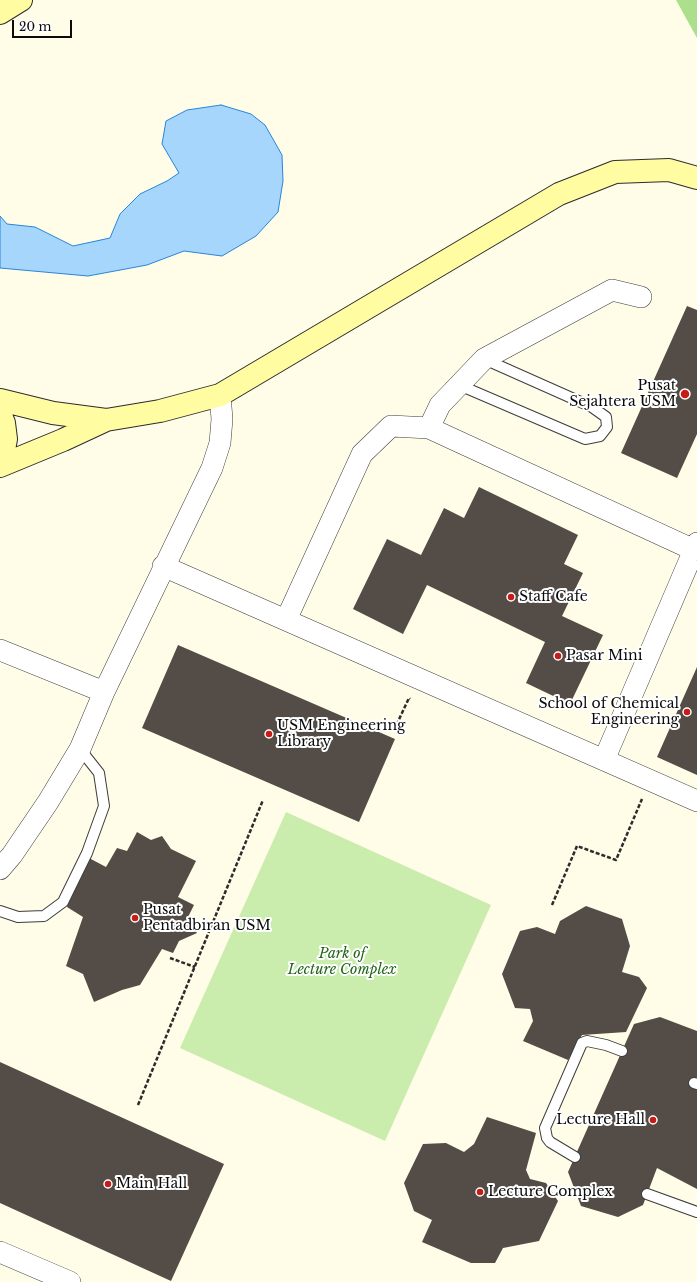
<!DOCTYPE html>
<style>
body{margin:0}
#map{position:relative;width:697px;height:1282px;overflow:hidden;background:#fffce7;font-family:"Libre Baskerville",serif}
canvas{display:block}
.scale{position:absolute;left:12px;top:20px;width:60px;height:18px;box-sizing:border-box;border:2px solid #0a0a0a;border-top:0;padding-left:5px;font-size:12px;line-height:14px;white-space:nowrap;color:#0a0a0a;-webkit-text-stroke:3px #fff;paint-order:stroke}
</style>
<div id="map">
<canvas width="697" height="1282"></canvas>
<div class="scale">20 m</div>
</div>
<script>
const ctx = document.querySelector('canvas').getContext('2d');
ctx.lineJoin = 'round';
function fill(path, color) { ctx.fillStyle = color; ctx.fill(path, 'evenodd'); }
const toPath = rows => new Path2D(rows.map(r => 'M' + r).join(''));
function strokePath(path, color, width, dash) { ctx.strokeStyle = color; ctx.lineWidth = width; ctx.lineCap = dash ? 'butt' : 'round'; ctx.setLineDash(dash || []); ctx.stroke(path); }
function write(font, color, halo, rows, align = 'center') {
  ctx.font = font + ' "Libre Baskerville",serif'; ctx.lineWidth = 4; ctx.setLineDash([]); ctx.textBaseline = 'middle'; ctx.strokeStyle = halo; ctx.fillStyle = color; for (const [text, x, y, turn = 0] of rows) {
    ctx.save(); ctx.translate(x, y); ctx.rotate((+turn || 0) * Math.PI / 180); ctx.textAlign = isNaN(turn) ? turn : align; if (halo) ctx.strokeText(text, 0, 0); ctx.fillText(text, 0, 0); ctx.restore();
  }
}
const green = toPath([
 [286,812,491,905,385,1141,180,1048]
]);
const forest = toPath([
 [676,0,697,0,697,38]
]);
const water = toPath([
 [221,105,251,114,265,125,282,155,283,181,278,212,256,236,222,256,184,251,147,265,88,276,0,268,0,216,7,224,35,227,73,246,110,238,120,214,140,194,167,181,179,173,162,144,166,121,187,110,221,105]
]);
const building = toPath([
 [687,306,697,310,697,434,677,478,621,453],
 [479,487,578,535,564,564,583,573,562,616,603,635,570,704,526,683,545,642,427,585,403,634,353,609,387,539,421,555,444,508,464,518],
 [178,645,395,739,359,822,142,728],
 [697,667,697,775,657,757],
 [137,832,151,840,162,836,171,849,196,861,178,897,194,905,187,919,197,933,179,941,173,953,162,949,140,985,122,990,94,1002,83,974,66,966,83,917,67,907,89,858,106,867,117,848,127,851],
 [586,906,622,919,630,946,622,972,639,977,647,988,626,1032,582,1035,568,1060,523,1041,533,1021,530,1009,515,1008,502,974,520,931,537,927,555,934,560,921],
 [660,1017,697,1031,697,1077,693,1085,697,1088,697,1189,657,1168,643,1205,618,1217,581,1206,568,1172,634,1024],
 [0,1062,224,1164,171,1281,0,1203],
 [487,1117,536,1133,526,1170,530,1179,546,1183,558,1201,539,1241,503,1248,495,1263,471,1263,422,1242,432,1220,414,1211,404,1183,423,1144,446,1143,464,1152,474,1144]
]);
const path = toPath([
 [394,730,409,698,410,699],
 [552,905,577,846,616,860,642,799],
 [170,958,195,967],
 [138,1105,263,800]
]);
const lane = toPath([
 [459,385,585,439,600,436,607,427,606,417,592,407,484,359],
 [0,911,18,917,44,916,63,902,87,853,104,806,99,773,80,749],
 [694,1083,697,1084],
 [575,1157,550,1142,547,1138,545,1128,582,1043,587,1041,606,1045,622,1051],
 [647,1194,697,1212]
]);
const street = toPath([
 [429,428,440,405,484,359,612,290,641,297],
 [163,566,697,801],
 [286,620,362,454,391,426,429,428,694,550],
 [0,650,104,692],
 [604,760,697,543],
 [0,869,12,855,48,802,80,749,104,692,212,468,220,443,222,419,220,395],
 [0,1252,70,1282]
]);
const secondary = toPath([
 [0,13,21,0],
 [0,400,53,413,106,420],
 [0,413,4,423,6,439,3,455,0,460],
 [0,466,63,440,106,420,160,411,220,395,559,194,615,172,669,170,697,178]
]);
const markers = [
 [685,394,5,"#c61b17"],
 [511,597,4,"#c61b17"],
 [558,656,4,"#c61b17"],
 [687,712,4,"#c61b17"],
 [269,734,4,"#c61b17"],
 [135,918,4,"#c61b17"],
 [653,1120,4,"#c61b17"],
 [108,1184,4,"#c61b17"],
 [480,1192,4,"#c61b17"]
];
const poiNames = [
 ["Pusat",676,386,"right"],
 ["Sejahtera USM",676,402,"right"],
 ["Staff Cafe",519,597],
 ["Pasar Mini",566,656],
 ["School of Chemical",679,704,"right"],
 ["Engineering",679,720,"right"],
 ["USM Engineering",277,726],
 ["Library",277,742],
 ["Pusat",143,910],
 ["Pentadbiran USM",143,926],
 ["Lecture Hall",645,1120,"right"],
 ["Main Hall",116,1184],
 ["Lecture Complex",488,1192]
];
const parkNames = [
 ["Park of",342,954],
 ["Lecture Complex",342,970]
];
fill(green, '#caedae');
fill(forest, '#abdf8c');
fill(water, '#a6d6fc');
strokePath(water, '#2785da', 1);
fill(building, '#544c46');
strokePath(lane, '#3d3d3d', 12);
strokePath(street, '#3d3d3d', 22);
strokePath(secondary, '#2c2c2c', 24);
strokePath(path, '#2c2c2c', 2.5, [4, 2]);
strokePath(lane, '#fff', 10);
strokePath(street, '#fff', 21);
strokePath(secondary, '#fffca2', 22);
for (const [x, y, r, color] of markers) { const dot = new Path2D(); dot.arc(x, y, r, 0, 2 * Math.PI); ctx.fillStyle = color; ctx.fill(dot); strokePath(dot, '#fff', 1.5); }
write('14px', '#0a0a0a', '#fff', poiNames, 'left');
write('italic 14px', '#216616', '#fff', parkNames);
</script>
